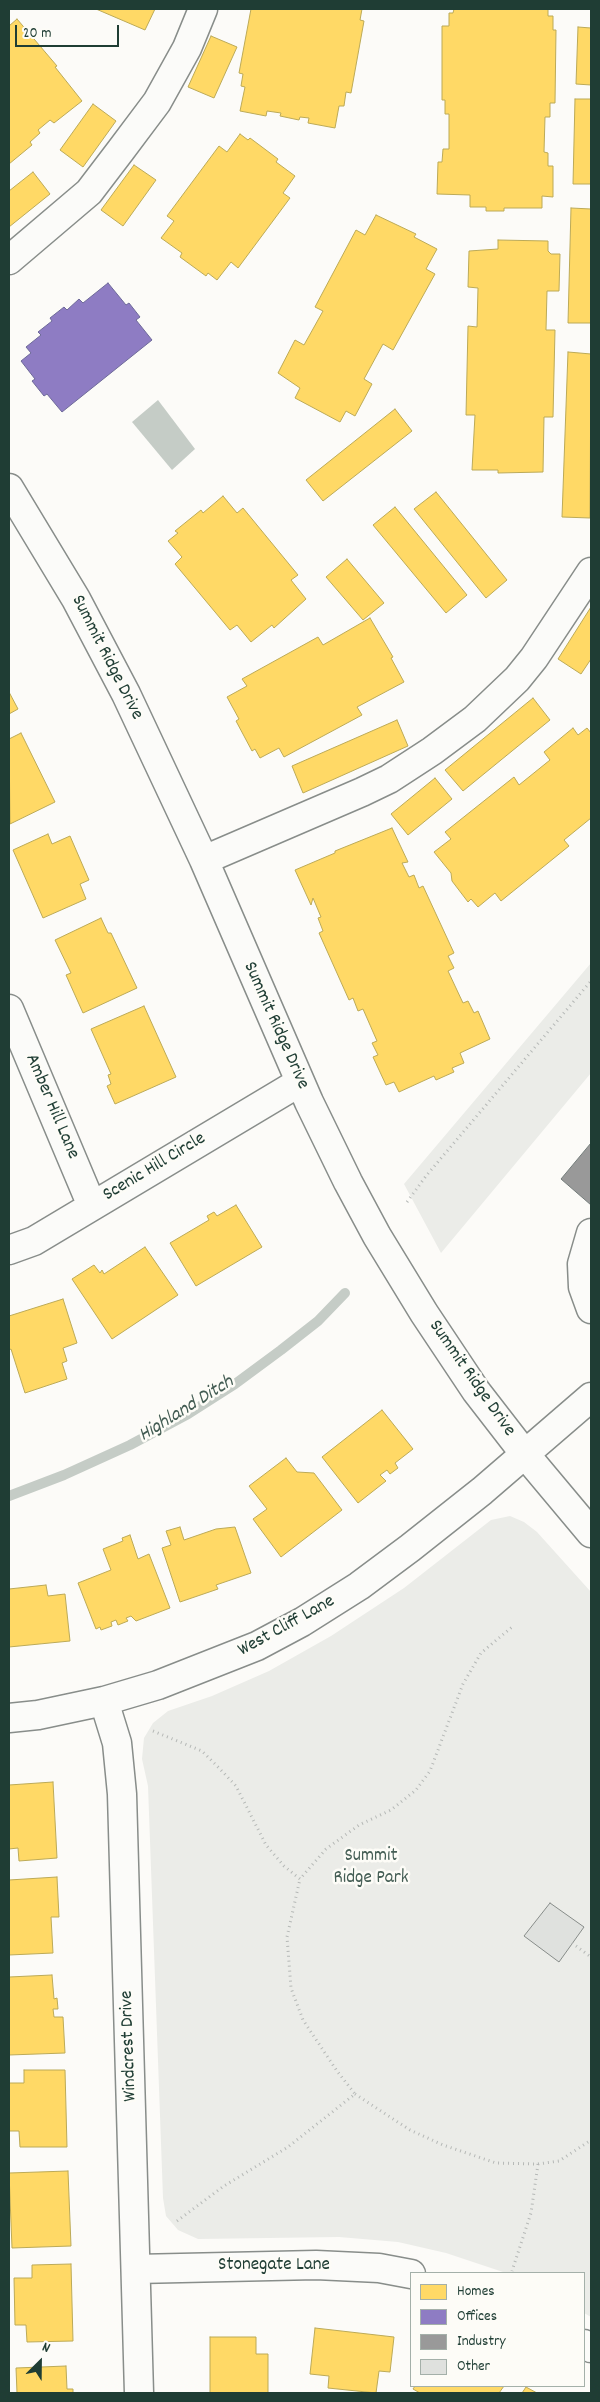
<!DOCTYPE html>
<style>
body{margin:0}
#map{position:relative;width:600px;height:2402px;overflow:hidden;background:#fcfbf8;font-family:Dekko,sans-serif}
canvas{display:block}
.frame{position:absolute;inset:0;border:10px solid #1f3d34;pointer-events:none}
.legend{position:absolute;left:410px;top:2272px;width:175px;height:115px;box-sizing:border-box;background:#fdfcf7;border:1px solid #a4b0a9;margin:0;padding:6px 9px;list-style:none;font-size:15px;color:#1f3d34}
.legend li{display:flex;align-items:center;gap:10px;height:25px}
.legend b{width:25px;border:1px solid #a4b0a9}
.north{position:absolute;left:15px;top:2337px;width:50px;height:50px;-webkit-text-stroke:4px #fdfcf7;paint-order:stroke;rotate:23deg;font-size:14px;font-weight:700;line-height:20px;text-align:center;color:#1f3d34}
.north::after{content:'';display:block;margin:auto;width:18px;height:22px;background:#1f3d34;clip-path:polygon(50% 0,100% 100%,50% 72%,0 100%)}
.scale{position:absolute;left:15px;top:25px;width:104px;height:22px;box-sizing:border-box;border:2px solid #1f3d34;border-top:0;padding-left:6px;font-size:15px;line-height:18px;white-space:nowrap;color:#1f3d34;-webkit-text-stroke:4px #fdfcf7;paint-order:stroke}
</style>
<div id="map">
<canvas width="600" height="2402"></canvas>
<div class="frame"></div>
<ul class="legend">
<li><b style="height:14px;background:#ffd966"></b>Homes</li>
<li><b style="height:14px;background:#8e7cc3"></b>Offices</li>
<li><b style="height:14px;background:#999"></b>Industry</li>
<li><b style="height:14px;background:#dfe1de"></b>Other</li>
</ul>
<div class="north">N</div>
<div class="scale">20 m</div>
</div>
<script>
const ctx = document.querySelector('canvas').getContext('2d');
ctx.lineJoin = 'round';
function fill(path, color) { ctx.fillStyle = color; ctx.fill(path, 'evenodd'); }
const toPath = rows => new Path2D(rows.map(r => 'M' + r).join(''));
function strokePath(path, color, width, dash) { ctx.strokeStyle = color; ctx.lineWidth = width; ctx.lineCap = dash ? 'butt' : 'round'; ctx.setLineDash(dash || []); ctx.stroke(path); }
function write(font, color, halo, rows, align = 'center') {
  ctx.font = font + ' Dekko,sans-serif'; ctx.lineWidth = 5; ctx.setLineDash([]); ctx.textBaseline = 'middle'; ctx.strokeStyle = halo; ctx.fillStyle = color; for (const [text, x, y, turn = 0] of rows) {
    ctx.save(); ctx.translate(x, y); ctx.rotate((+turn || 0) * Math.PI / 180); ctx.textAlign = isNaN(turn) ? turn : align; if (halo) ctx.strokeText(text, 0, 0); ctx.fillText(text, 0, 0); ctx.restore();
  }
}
const green = toPath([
 [591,963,591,1073,441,1253,404,1184],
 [510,1516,524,1522,537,1532,591,1592,591,2317,584,2313,584,2273,506,2273,446,2253,398,2242,339,2237,198,2239,178,2230,166,2216,163,2198,148,1786,142,1759,144,1738,153,1723,168,1711,212,1696,269,1671,331,1636,404,1588,491,1520]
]);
const water = toPath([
 [158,400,195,449,172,470,132,422]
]);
const homes = toPath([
 [96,9,155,9,145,30,96,9],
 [251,9,362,9,360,20,364,21,351,93,346,92,344,106,339,106,335,128,308,123,309,118,300,117,299,120,280,116,281,113,267,111,266,116,240,111,245,87,241,86,243,74,239,73,251,9],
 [454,9,548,9,548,16,553,16,553,30,556,30,555,103,550,103,550,117,545,117,544,152,548,153,548,166,553,166,553,197,542,196,542,208,504,208,504,211,486,211,486,207,470,207,470,195,437,194,438,162,442,162,443,149,449,149,449,114,445,114,445,100,442,100,442,26,449,26,449,13,453,13,454,9],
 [17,19,57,66,55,67,82,101,54,123,50,120,38,130,40,133,30,142,32,145,9,164,9,26,17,19],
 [578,27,591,28,591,85,576,84,578,27],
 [211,36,237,47,214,98,188,87,211,36],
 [575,99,591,99,591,184,573,184,575,99],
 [93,104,116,121,83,167,60,150,93,104],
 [240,134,248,140,250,138,278,159,276,162,295,176,283,193,290,198,238,268,231,262,217,280,208,273,206,276,180,257,182,253,161,238,174,221,167,216,219,146,227,152,240,134],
 [134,165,156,180,123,226,101,210,134,165],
 [33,172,50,194,9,227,9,191,33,172],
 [571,208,591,209,591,323,568,323,571,208],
 [376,215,416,234,414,237,437,249,426,269,435,274,393,350,383,344,364,379,372,384,355,416,346,411,340,422,295,398,300,388,278,373,295,340,304,345,323,311,315,307,356,230,365,235,376,215],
 [498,240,548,241,548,251,551,254,560,254,559,291,547,291,546,330,555,330,553,417,544,417,543,472,498,473,498,470,472,470,475,415,466,415,468,326,477,327,478,288,468,287,469,251,498,249,498,240],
 [568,352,591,354,590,518,562,517,568,352],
 [395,409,412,431,323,501,306,480,395,409],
 [436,492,507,580,486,598,414,509,436,492],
 [223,496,237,513,243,508,298,575,291,580,306,599,274,628,272,625,251,642,237,625,230,630,175,564,182,557,168,541,178,533,175,531,201,510,203,513,223,496],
 [395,507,467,595,446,613,373,525,395,507],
 [347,559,384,603,363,620,326,577,347,559],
 [591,607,591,659,581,674,558,659,591,607],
 [370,618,393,657,391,658,404,682,357,707,362,715,284,757,279,748,260,758,255,749,252,751,236,721,239,719,227,697,247,686,242,679,318,637,323,645,370,618],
 [9,692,18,709,9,714,9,692],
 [533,698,550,720,463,791,445,770,533,698],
 [397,720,408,746,303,793,292,766,397,720],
 [573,728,578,735,587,728,591,733,591,818,564,840,569,846,501,901,495,893,478,907,471,899,468,902,452,881,451,873,434,852,451,839,445,832,514,777,519,785,550,760,544,752,573,728],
 [21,733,55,802,10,824,9,739,21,733],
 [435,778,452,799,408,835,391,814,435,778],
 [392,828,408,862,402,863,409,877,414,875,419,888,423,886,454,953,448,956,454,968,448,971,463,1003,468,1001,474,1013,478,1011,490,1039,460,1053,464,1063,452,1068,454,1072,436,1080,434,1076,399,1092,394,1082,386,1085,373,1057,378,1055,372,1043,377,1041,363,1009,358,1011,353,998,349,1000,319,933,323,931,318,918,321,917,313,898,311,905,295,870,335,853,335,851,392,828],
 [48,834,52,844,70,836,89,880,80,884,86,899,43,918,13,850,48,834],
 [101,918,108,933,111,933,137,988,83,1013,66,975,71,973,55,940,101,918],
 [144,1006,176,1077,115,1104,107,1086,111,1084,108,1075,111,1074,91,1029,144,1006],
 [236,1205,262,1247,196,1286,170,1243,209,1220,207,1216,214,1212,217,1216,236,1205],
 [145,1247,178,1295,112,1339,72,1279,94,1265,100,1273,102,1270,104,1274,145,1247],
 [63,1299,77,1343,63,1348,67,1361,62,1363,67,1379,25,1393,11,1349,9,1350,9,1316,63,1299],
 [382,1410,413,1449,395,1463,398,1468,390,1474,387,1470,380,1475,386,1481,358,1503,322,1457,382,1410],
 [286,1458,297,1472,314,1473,342,1510,281,1557,253,1519,267,1509,249,1486,286,1458],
 [180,1527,184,1540,216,1529,235,1527,251,1573,216,1585,218,1589,180,1602,162,1548,171,1545,166,1531,180,1527],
 [130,1535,138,1559,149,1554,170,1608,136,1621,131,1616,126,1618,128,1621,118,1625,116,1620,111,1622,112,1626,101,1630,100,1627,96,1629,78,1583,111,1570,103,1549,123,1541,122,1538,130,1535],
 [46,1585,48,1596,65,1594,70,1641,9,1647,9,1589,46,1585],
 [53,1782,57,1858,19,1861,18,1848,9,1849,9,1785,53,1782],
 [57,1877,59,1917,51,1917,53,1953,9,1955,9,1880,57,1877],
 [52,1975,54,1999,57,1998,58,2009,53,2009,54,2017,63,2017,65,2053,9,2055,9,1977,52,1975],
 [24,2070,65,2070,67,2147,20,2147,19,2131,9,2131,9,2083,24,2083,24,2070],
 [68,2171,71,2246,12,2248,9,2173,68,2171],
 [71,2264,73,2341,27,2342,26,2325,15,2325,14,2278,32,2278,32,2265,71,2264],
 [315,2328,394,2337,390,2372,379,2371,376,2393,328,2388,329,2376,310,2374,315,2328],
 [210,2337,256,2337,256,2354,268,2354,268,2393,210,2393,210,2337],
 [66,2366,67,2389,73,2389,73,2393,17,2393,16,2368,66,2366],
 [415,2386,504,2386,499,2393,420,2393,413,2389,415,2386],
 [526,2387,537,2393,522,2393,526,2387]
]);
const offices = toPath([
 [108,283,126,305,129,303,140,317,136,320,152,340,62,412,47,394,44,396,32,381,35,379,21,361,31,353,26,347,41,335,38,332,52,321,50,318,64,307,67,310,79,299,83,303,108,283]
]);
const industry = toPath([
 [591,1143,591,1205,561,1179,591,1143]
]);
const stream = toPath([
 [9,1496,64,1475,130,1445,188,1414,235,1384,281,1350,318,1321,345,1293]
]);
const building = toPath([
 [550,1903,584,1927,559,1962,524,1936,550,1903]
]);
const path = toPath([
 [407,1202,426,1176,591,981],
 [153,1731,202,1751,219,1768,236,1786,266,1845,284,1866,300,1879,326,1849,359,1825,391,1810,416,1790,430,1771,463,1684,481,1653,512,1627],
 [572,1943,591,1957],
 [355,2094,410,2130,443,2145,496,2163,538,2164,531,2213,512,2271],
 [538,2164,559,2161,591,2140],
 [177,2221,224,2186,288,2147,355,2094,337,2071,303,2020,291,1988,287,1937,300,1879]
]);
const minor = toPath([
 [9,260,89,192,121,150,157,102,187,48,203,9],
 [9,488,76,599,126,694,204,860,309,1102,348,1182,377,1236,424,1313,476,1391,524,1453,591,1533],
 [204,860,362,792,389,779,432,751,475,719,517,679,534,658,591,572],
 [9,1009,92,1206],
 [591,1233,582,1264,583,1287,591,1309],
 [9,1250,34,1241,300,1082],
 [104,1701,117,1743,122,1794,139,2393],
 [9,1718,38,1715,104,1701,158,1685,257,1646,302,1622,359,1586,410,1548,482,1491,591,1397],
 [136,2269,316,2265,379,2268,411,2274],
 [584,2344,591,2348]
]);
const streetNames = [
 ["Summit Ridge Drive",106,658,63],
 ["Summit Ridge Drive",275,1026,66],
 ["Amber Hill Lane",51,1107,67],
 ["Scenic Hill Circle",155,1168,-31],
 ["Summit Ridge Drive",471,1379,55],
 ["West Cliff Lane",287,1627,-29],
 ["Windcrest Drive",130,2046,-92],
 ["Stonegate Lane",274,2266]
];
const parkNames = [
 ["Summit",371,1857],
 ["Ridge Park",371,1879]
];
const waterNames = [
 ["Highland Ditch",187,1410,-32]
];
fill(green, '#ebece8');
fill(water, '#c5ccc6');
fill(homes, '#ffd966');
strokePath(homes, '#bcaa57', 1);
fill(offices, '#8e7cc3');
strokePath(offices, '#6d6998', 1);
fill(industry, '#999');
strokePath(industry, '#747d7b', 1);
strokePath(stream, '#c5ccc6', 10);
fill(building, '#dfe1de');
strokePath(building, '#888d8a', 1);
strokePath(minor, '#888d8a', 31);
strokePath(path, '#b5b8b6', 3, [1, 4]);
strokePath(minor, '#fbfbf9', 28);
write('19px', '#1f3d34', '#fdfcf7', streetNames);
write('19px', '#455e55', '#fdfcf7', parkNames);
write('italic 20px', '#435c53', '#fdfcf7', waterNames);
</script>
